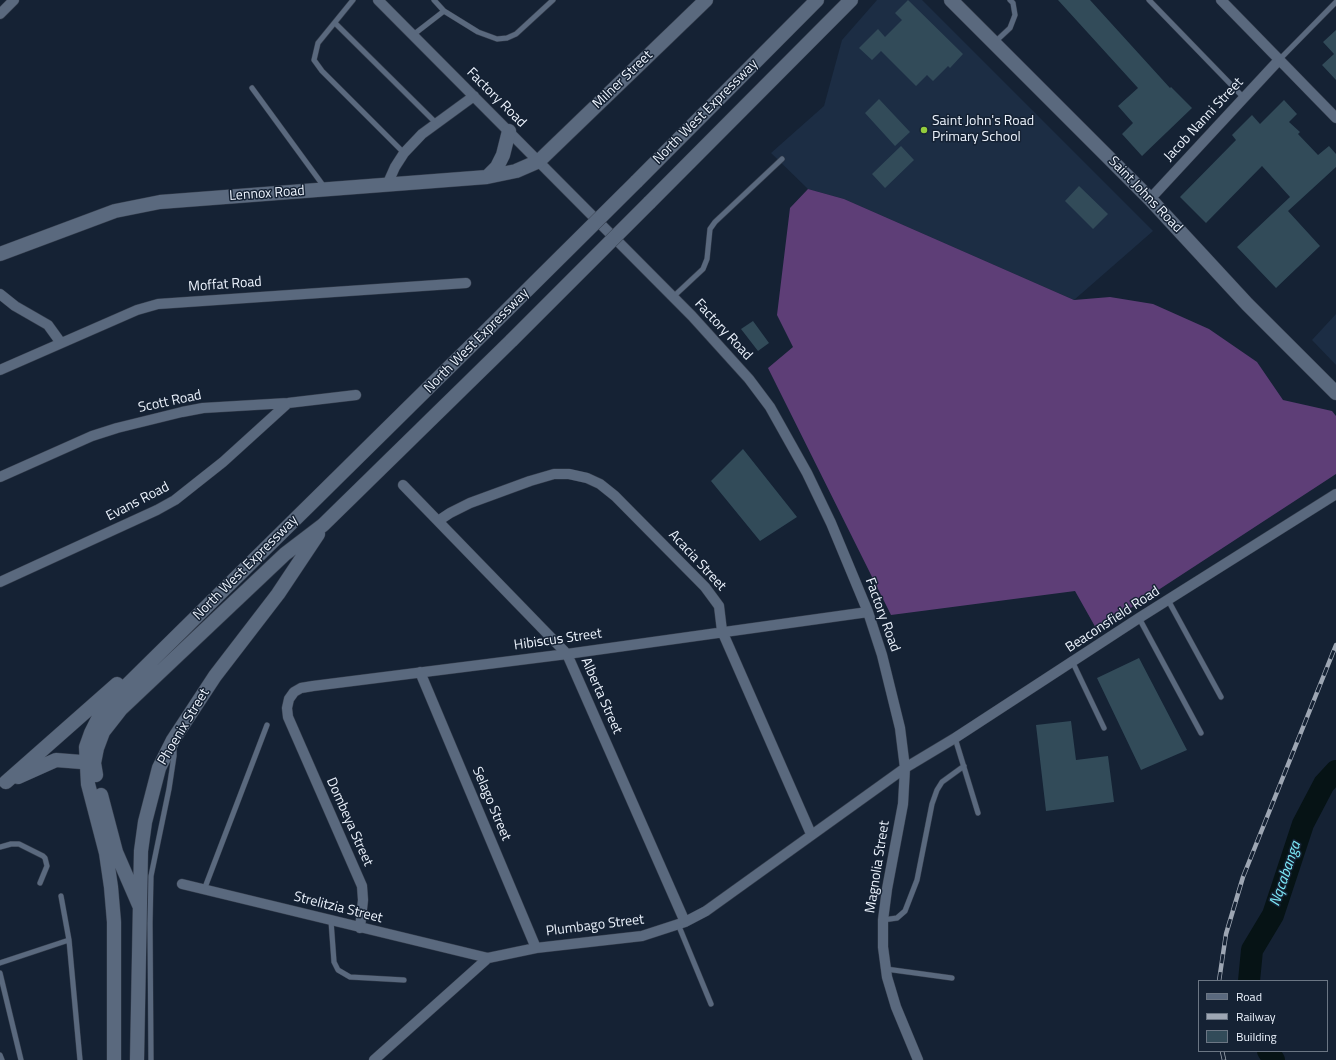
<!DOCTYPE html>
<style>
body{margin:0}
#map{position:relative;width:1336px;height:1060px;overflow:hidden;background:#152234;font-family:"Titillium Web",sans-serif}
canvas{display:block}
.legend{position:absolute;left:1198px;top:980px;width:130px;height:72px;box-sizing:border-box;background:#152234;border:1px solid #6b7684;margin:0;padding:5px 7px;list-style:none;font-size:12px;color:#ecf3fd}
.legend li{display:flex;align-items:center;gap:8px;height:20px}
.legend b{width:20px;border:1px solid #6b7684}
</style>
<div id="map">
<canvas width="1336" height="1060"></canvas>
<ul class="legend">
<li><b style="height:5px;background:#5a697e"></b>Road</li>
<li><b style="height:5px;background:#9da6b3"></b>Railway</li>
<li><b style="height:11px;background:#324b59"></b>Building</li>
</ul>
</div>
<script>
const ctx = document.querySelector('canvas').getContext('2d');
ctx.lineJoin = 'round';
function fill(path, color) { ctx.fillStyle = color; ctx.fill(path, 'evenodd'); }
const toPath = rows => new Path2D(rows.map(r => 'M' + r).join(''));
function strokePath(path, color, width, dash) { ctx.strokeStyle = color; ctx.lineWidth = width; ctx.lineCap = dash ? 'butt' : 'round'; ctx.setLineDash(dash || []); ctx.stroke(path); }
function write(font, color, halo, rows, align = 'center') {
  ctx.font = font + ' "Titillium Web",sans-serif'; ctx.lineWidth = 3; ctx.setLineDash([]); ctx.textBaseline = 'middle'; ctx.strokeStyle = halo; ctx.fillStyle = color; for (const [text, x, y, turn = 0] of rows) {
    ctx.save(); ctx.translate(x, y); ctx.rotate((+turn || 0) * Math.PI / 180); ctx.textAlign = isNaN(turn) ? turn : align; if (halo) ctx.strokeText(text, 0, 0); ctx.fillText(text, 0, 0); ctx.restore();
  }
}
const built = toPath([
 [877,0,922,0,1153,231,1074,300,844,199,808,189,771,153,824,106,842,40],
 [1336,314,1336,365,1312,340]
]);
const forest = toPath([
 [808,189,844,199,1074,300,1110,297,1153,304,1209,329,1257,362,1283,400,1332,411,1336,416,1336,474,1097,630,1075,591,891,615,768,368,793,347,777,315,790,208]
]);
const river = toPath([
 [1249,981,1252,950,1273,915,1303,824,1324,784,1336,771],
 [1268,1051,1274,1060]
]);
const building = toPath([
 [908,0,963,54,950,68,948,66,933,81,927,75,916,86,881,51,872,60,859,48,878,29,885,37,902,20,895,13],
 [1058,0,1090,0,1170,88,1171,87,1192,108,1142,156,1122,134,1133,123,1118,106,1138,88],
 [1336,30,1336,80,1322,65,1334,54,1323,42],
 [879,99,910,132,895,146,865,113],
 [1284,100,1297,114,1289,122,1300,132,1298,134,1318,155,1329,146,1336,154,1336,167,1288,211,1320,246,1276,288,1237,247,1290,197,1262,166,1206,223,1180,197,1236,140,1232,135,1252,115,1260,124],
 [901,146,914,160,885,188,872,174],
 [1079,186,1108,214,1093,229,1065,201],
 [753,321,769,343,758,351,741,329],
 [743,449,797,517,760,541,711,481],
 [1139,658,1187,750,1141,770,1097,678],
 [1071,721,1076,760,1108,756,1114,802,1046,811,1036,725]
]);
const lane = toPath([
 [353,0,318,43,314,60,322,71,404,153],
 [434,0,444,11,478,32,497,39,507,38,516,34,553,0],
 [1149,0,1244,98],
 [335,23,436,123],
 [413,35,444,11],
 [995,42,1010,28,1015,15,1013,3,1010,0],
 [1278,61,1336,2],
 [252,88,325,188],
 [673,297,703,269,707,259,710,229,715,222,782,159],
 [1168,600,1221,697],
 [1139,618,1201,733],
 [1073,663,1104,728],
 [955,738,978,813],
 [0,847,11,844,19,844,43,856,45,858,47,866,40,883],
 [204,890,267,725],
 [61,896,69,940],
 [883,920,897,918,905,911,917,880,932,804,937,790,942,782,964,766],
 [331,921,334,962,338,970,350,977,404,980],
 [678,924,711,1004],
 [0,963,69,940,80,1060],
 [886,969,952,978],
 [0,973,21,1060],
 [0,1055,2,1060],
 [151,1060,150,923,151,876,169,789,174,756,174,747]
]);
const street = toPath([
 [378,0,692,316,749,379,770,407,807,473,831,523,868,612,882,655,900,728,905,768,903,804,887,889,883,920,883,947,887,977,896,1007,918,1060],
 [1221,0,1336,118],
 [0,14,14,0],
 [387,185,395,167,404,153,422,134,474,96],
 [1150,199,1278,61],
 [0,294,15,306,48,325,61,343],
 [0,370,137,310,158,304,466,283],
 [0,477,92,436,117,428,182,412,203,408,288,403,356,395],
 [403,485,567,654,685,922],
 [438,521,450,513,470,503,530,481,554,474,569,474,587,478,600,484,615,496,705,587,719,606,722,631,811,834],
 [0,582,157,510,175,500,223,462,288,403],
 [420,672,536,948],
 [182,884,488,958],
 [360,928,363,900,362,886,288,717,287,708,289,699,294,692,301,688,313,686,567,654,868,612],
 [374,1060,488,958,536,948,642,936,685,922,706,911,905,768,955,738,1139,618,1336,494]
]);
const secondary = toPath([
 [951,0,1150,199,1247,304,1336,393],
 [487,177,497,167,503,155,509,131],
 [636,182,817,0],
 [649,203,851,0],
 [0,254,115,211,160,202,487,177,516,171,539,161,706,0],
 [96,775,94,763,97,748,103,732,121,709,285,554,323,525,512,340],
 [18,777,56,760,94,763],
 [6,782,117,684],
 [101,795,116,852,139,905],
 [114,1060,114,922,111,887,106,853,88,784,86,747,91,733,98,719,117,695,491,326],
 [137,1060,141,851,145,822,159,768,173,740,215,676,278,594,318,534]
]);
const rail = toPath([
 [1219,981,1226,934,1243,877,1336,645],
 [1222,1051,1224,1060]
]);
const secondaryBridge = toPath([
 [491,326,636,182],
 [512,340,649,203]
]);
const markers = [
 [924,130,4,"#93cc3d"]
];
const streetNames = [
 ["Milner Street",623,80,-44],
 ["Factory Road",496,98,45],
 ["North West Expressway",706,112,-45],
 ["Jacob Nanni Street",1204,120,-47],
 ["Lennox Road",267,194,-4],
 ["Saint Johns Road",1145,195,46],
 ["Moffat Road",225,285,-4],
 ["Factory Road",723,330,47],
 ["North West Expressway",477,341,-45],
 ["Scott Road",170,402,-12],
 ["Evans Road",138,502,-27],
 ["Acacia Street",697,561,47],
 ["North West Expressway",246,568,-45],
 ["Factory Road",882,615,70],
 ["Beaconsfield Road",1113,620,-33],
 ["Hibiscus Street",558,640,-8],
 ["Alberta Street",601,696,66],
 ["Phoenix Street",184,727,-59],
 ["Selago Street",491,804,67],
 ["Dombeya Street",349,822,66],
 ["Magnolia Street",878,867,-81],
 ["Strelitzia Street",338,908,14],
 ["Plumbago Street",595,926,-7]
];
const poiNames = [
 ["Saint John's Road",932,122],
 ["Primary School",932,138]
];
const waterNames = [
 ["Nqcabanga",1286,874,-71]
];
fill(built, '#1c2d44');
fill(forest, '#5e3e77');
strokePath(river, '#061315', 22);
fill(building, '#324b59');
strokePath(lane, '#353e4d', 6);
strokePath(street, '#353e4d', 11);
strokePath(secondary, '#353e4d', 15);
strokePath(lane, '#5a697e', 5);
strokePath(street, '#5a697e', 10);
strokePath(secondary, '#5a697e', 14);
strokePath(rail, '#9da6b3', 4.5);
strokePath(rail, '#152234', 3, [9]);
strokePath(secondaryBridge, '#353e4d', 15, []);
strokePath(secondaryBridge, '#5a697e', 14);
for (const [x, y, r, color] of markers) { const dot = new Path2D(); dot.arc(x, y, r, 0, 2 * Math.PI); ctx.fillStyle = color; ctx.fill(dot); strokePath(dot, '#152234', 1.5); }
write('14px', '#ecf3fd', '#152234', streetNames);
write('14px', '#ecf3fd', '#152234', poiNames, 'left');
write('italic 15px', '#7deaf8', '#152234', waterNames);
</script>
